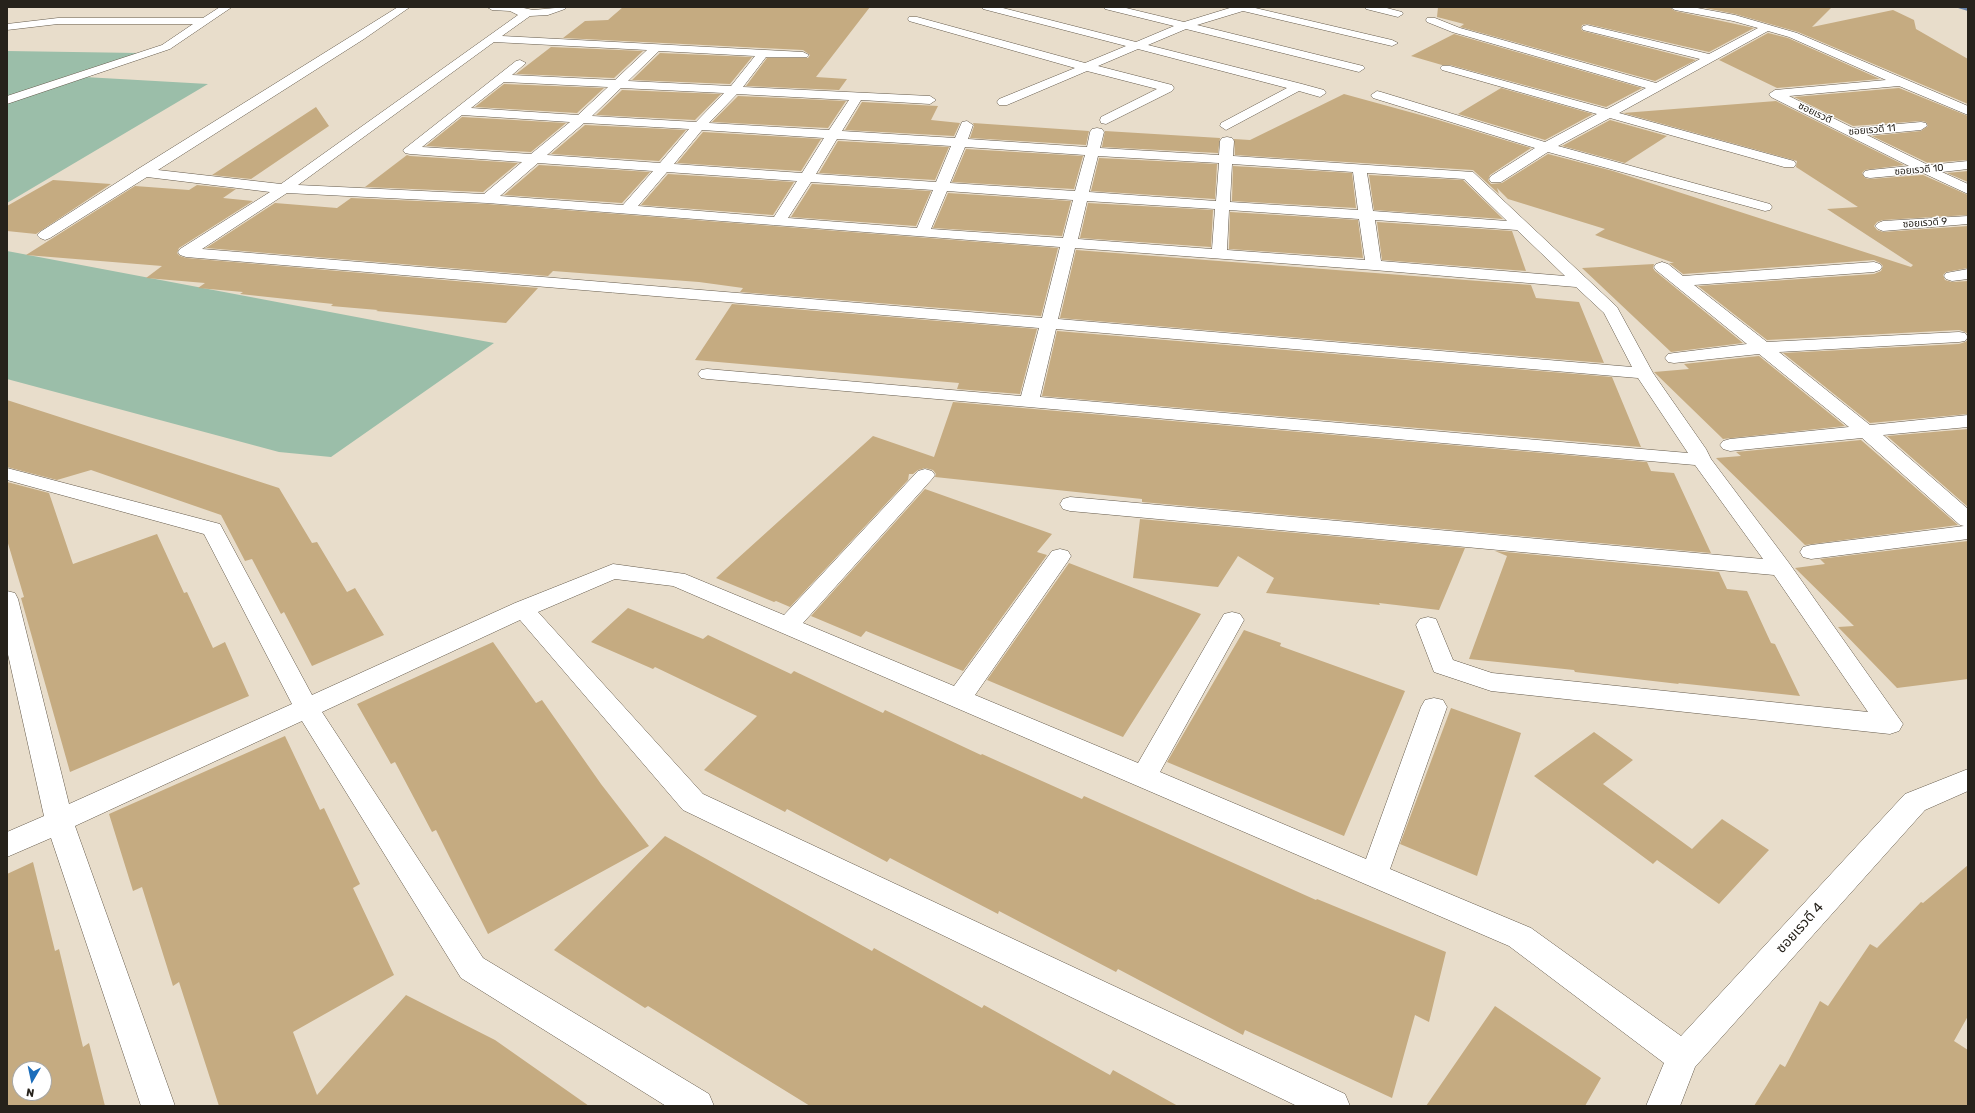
<!DOCTYPE html>
<meta charset="utf-8">
<style>
body{margin:0}
#map{position:relative;width:1975px;height:1113px;overflow:hidden;background:#e8ddcb;font-family:Rubik,sans-serif}
canvas{display:block}
.frame{position:absolute;inset:0;border:8px solid #26221b;pointer-events:none}
.north{position:absolute;left:12px;top:1061px;width:40px;height:40px;box-sizing:border-box;background:#fff;border:1px solid #a8a7a4;border-radius:50%;rotate:189deg;font-size:11px;font-weight:700;line-height:16px;text-align:center;color:#26221b}
.north::after{content:'';display:block;margin:auto;width:14px;height:18px;background:#1b6dbb;clip-path:polygon(50% 0,100% 100%,50% 72%,0 100%)}
</style>
<div id="map">
<canvas width="1975" height="1113"></canvas>
<div class="frame"></div>
<div class="north">N</div>
</div>
<script>
const ctx = document.querySelector('canvas').getContext('2d');
ctx.lineJoin = 'round';
function fill(path, color) { ctx.fillStyle = color; ctx.fill(path, 'evenodd'); }
const toPath = rows => new Path2D(rows.map(r => 'M' + r).join(''));
function strokePath(path, color, width, dash) { ctx.strokeStyle = color; ctx.lineWidth = width; ctx.lineCap = dash ? 'butt' : 'round'; ctx.setLineDash(dash || []); ctx.stroke(path); }
function write(font, color, halo, rows, align = 'center') {
  ctx.font = font + ' Rubik,"Noto Sans Thai",sans-serif'; ctx.lineWidth = 3; ctx.setLineDash([]); ctx.textBaseline = 'middle'; ctx.strokeStyle = halo; ctx.fillStyle = color; for (const [text, x, y, turn = 0] of rows) {
    ctx.save(); ctx.translate(x, y); ctx.rotate((+turn || 0) * Math.PI / 180); ctx.textAlign = isNaN(turn) ? turn : align; if (halo) ctx.strokeText(text, 0, 0); ctx.fillText(text, 0, 0); ctx.restore();
  }
}
const green = toPath([
 [7,51,139,53,67,76,208,84,7,203],
 [7,251,494,343,331,457,279,452,7,379]
]);
const stream = toPath([
 [1958,7,1968,8,1968,11,1958,8,1958,7]
]);
const building = toPath([
 [623,7,870,7,816,77,847,79,839,90,746,86,767,58,808,58,810,55,803,50,563,38,585,21,608,20],
 [1438,7,1669,7,1675,11,1754,28,1709,52,1587,24,1582,25,1581,29,1583,31,1696,60,1655,81,1460,27,1464,24,1437,17],
 [1700,7,1832,7,1812,27,1893,10,1914,20,1916,29,1968,59,1968,104,1798,32,1735,14],
 [1768,33,1788,38,1880,79,1777,88,1719,60],
 [1454,34,1642,88,1606,107,1450,65,1442,65,1411,56],
 [551,47,643,51,614,78,516,74],
 [660,53,752,57,730,84,632,80],
 [504,84,604,88,577,113,475,107],
 [1501,88,1593,114,1545,140,1458,114],
 [1899,88,1968,116,1968,160,1928,163,1872,136,1921,131,1928,126,1926,122,1921,121,1853,126,1794,97],
 [622,90,721,94,695,120,596,115],
 [1344,94,1435,119,1531,148,1490,175,1488,180,1491,184,1502,183,1548,154,1613,171,1911,267,1913,265,1827,209,1858,207,1796,167,1797,161,1623,113,1776,101,1904,165,1865,170,1862,173,1865,178,1870,179,1923,175,1968,195,1968,215,1883,220,1877,222,1874,226,1877,230,1883,232,1968,226,1968,268,1946,272,1943,275,1945,280,1952,282,1968,281,1968,334,1965,332,1959,330,1767,340,1698,286,1874,274,1881,271,1883,266,1880,263,1874,260,1683,274,1669,263,1674,263,1595,235,1605,229,1508,199,1497,188,1499,194,1473,170,1235,155,1234,139,1250,140],
 [738,96,846,101,828,128,712,122],
 [862,102,938,106,931,120,960,123,954,136,845,130],
 [316,107,329,126,251,179,212,175],
 [462,117,566,123,531,152,426,146],
 [1610,120,1667,136,1625,163,1562,146],
 [973,123,1089,131,1086,145,970,138,974,126],
 [585,125,686,130,659,161,551,154],
 [1105,131,1220,138,1218,153,1102,147],
 [703,132,821,139,801,171,677,163],
 [838,141,949,147,935,180,819,173],
 [966,149,1083,156,1074,189,952,182],
 [407,155,410,156,518,163,483,192,365,187],
 [1099,158,1217,164,1215,199,1091,191],
 [539,165,650,172,622,203,504,195],
 [1233,166,1352,173,1356,208,1232,201],
 [1968,171,1968,182,1947,173],
 [668,174,794,182,773,215,641,205],
 [1369,175,1463,180,1503,219,1374,210],
 [53,180,111,184,36,234,7,231,7,206],
 [812,184,931,191,916,226,791,217],
 [197,185,236,189,223,198,253,201,179,248,177,253,180,256,186,258,538,288,506,323,376,311,378,310,331,306,333,304,240,294,243,292,198,288,205,283,146,278,162,266,26,255,135,186,189,190],
 [948,193,1071,201,1062,236,933,228],
 [351,198,487,204,1058,248,1041,316,740,292,743,288,699,282,553,271,548,276,206,248,275,203,337,208],
 [1088,203,1213,210,1211,247,1080,238],
 [1230,212,1358,220,1363,258,1229,249],
 [1377,222,1512,231,1526,271,1382,260],
 [1076,250,1531,285,1536,298,1579,302,1604,363,1060,318],
 [1654,264,1653,268,1655,271,1743,343,1671,352,1582,268],
 [732,304,1037,329,1020,394,957,389,959,383,695,360],
 [1057,331,1612,377,1641,447,1042,396],
 [1968,340,1968,414,1870,423,1783,353,1959,344,1965,342],
 [1759,356,1845,426,1723,439,1654,372,1689,369,1684,364],
 [7,400,279,488,312,543,317,542,347,592,355,588,384,635,312,666,284,612,281,614,252,559,245,561,221,515,91,470,57,480,7,467],
 [953,402,1647,462,1651,471,1674,473,1711,553,1142,502,1142,499,935,477,936,474,933,470,925,468,918,470,913,474,909,474,908,480,790,607,776,601,774,602,716,578,873,436,934,457],
 [1968,429,1968,507,1887,436],
 [1861,440,1958,525,1805,545,1716,458,1741,456,1736,452],
 [7,482,49,493,73,564,157,534,184,593,187,592,213,648,225,642,249,696,70,772,21,598,24,597,7,540],
 [925,489,1052,534,1037,552,1047,555,963,671,866,631,861,637,811,616],
 [1140,519,1465,548,1439,610,1379,603,1380,605,1266,593,1274,578,1238,556,1218,587,1133,578],
 [1968,541,1968,679,1897,688,1838,627,1854,626,1795,568,1825,564,1820,559],
 [1495,551,1719,572,1727,589,1747,591,1771,643,1775,644,1800,696,1678,683,1679,684,1575,672,1574,670,1469,659,1507,556],
 [1069,563,1201,614,1123,737,987,680],
 [628,608,703,639,708,635,791,674,794,671,883,713,885,710,981,755,982,754,1082,799,1084,796,1316,900,1317,899,1446,952,1429,1022,1415,1015,1392,1098,1245,1030,1243,1035,1118,969,1116,972,999,911,998,914,890,858,887,862,787,809,785,812,704,770,757,716,655,667,653,669,591,642],
 [1244,630,1281,643,1280,646,1405,691,1344,836,1167,762],
 [493,642,536,703,542,700,601,784,649,846,488,934,436,830,432,832,395,762,391,764,357,704],
 [1451,708,1521,733,1477,876,1400,844],
 [1594,732,1633,760,1603,784,1692,849,1722,819,1769,850,1719,904,1657,860,1653,864,1534,776],
 [285,736,320,810,324,808,360,884,353,888,394,975,293,1032,317,1095,406,995,495,1040,589,1106,219,1106,179,982,173,986,142,887,133,891,109,814],
 [665,836,872,951,874,948,982,1008,984,1005,1110,1075,1113,1070,1178,1106,810,1106,648,1006,645,1008,554,950],
 [33,862,55,951,59,949,83,1047,89,1043,105,1106,7,1106,7,874],
 [20,1069,44,1069,44,1093,20,1093],
 [1968,865,1968,1016,1954,1041,1968,1050,1968,1106,1754,1106,1780,1064,1785,1067,1820,1001,1828,1006,1870,944,1877,948,1921,902,1923,903],
 [1495,1006,1601,1078,1585,1106,1426,1106]
]);
const minor = toPath([
 [220,7,232,7,170,49,7,104,7,96,162,45,193,24,58,24,7,30,7,24,58,18,203,18,220,7],
 [398,7,410,7,364,39,158,170,281,184,518,15,510,11,492,10,487,7,519,7,533,10,566,7,565,9,548,15,530,16,502,36,803,52,809,55,807,57,766,57,743,87,930,96,936,100,930,104,861,100,842,131,955,138,962,122,967,121,973,125,968,139,1087,147,1090,132,1092,129,1097,128,1102,129,1104,132,1100,148,1219,155,1220,141,1222,138,1227,137,1232,138,1234,141,1233,156,1473,172,1617,307,1653,373,1706,449,1711,459,1789,563,1903,724,1899,731,1890,734,1491,691,1434,672,1416,625,1420,619,1428,617,1436,619,1453,660,1492,673,1868,712,1774,575,1070,511,1063,509,1060,504,1063,499,1070,497,1763,559,1695,465,707,379,701,378,698,374,701,370,707,369,1021,396,1039,328,186,257,180,255,178,252,180,249,270,192,147,177,50,238,45,240,40,238,37,235,40,232,138,169,398,7],
 [494,42,647,50,615,80,512,75,526,63,520,60,516,61,403,150,405,153,410,154,522,162,484,194,298,185,494,42],
 [659,51,755,56,731,86,628,81,659,51],
 [504,82,608,87,578,115,471,108,504,82],
 [621,88,724,93,696,122,592,116,621,88],
 [737,94,849,100,829,130,709,123,737,94],
 [462,115,570,122,531,154,422,147,462,115],
 [584,123,689,129,660,163,547,155,584,123],
 [702,130,824,138,802,173,674,164,702,130],
 [837,139,951,146,936,182,816,174,837,139],
 [965,147,1085,155,1075,191,950,183,965,147],
 [1098,156,1219,163,1216,201,1089,192,1098,156],
 [538,163,653,171,623,205,500,196,538,163],
 [1232,164,1353,172,1358,210,1230,202,1232,164],
 [667,172,797,181,774,217,638,206,667,172],
 [1367,173,1464,179,1507,221,1373,211,1367,173],
 [811,182,933,190,917,228,788,218,811,182],
 [947,191,1073,200,1063,238,931,229,947,191],
 [287,193,487,203,1060,247,1042,318,202,249,287,193],
 [1087,201,1215,209,1212,249,1078,239,1087,201],
 [1229,210,1359,219,1365,260,1227,250,1229,210],
 [1375,220,1517,230,1565,276,1381,261,1375,220],
 [1075,248,1374,270,1576,287,1604,313,1632,367,1058,319,1075,248],
 [1056,329,1638,378,1688,453,1040,397,1056,329],
 [982,7,999,7,1136,42,1174,26,1105,9,1104,7,1122,7,1184,22,1233,7,1251,7,1392,40,1398,43,1392,46,1243,11,1197,25,1363,66,1365,68,1359,72,1186,29,1148,45,1302,84,1324,90,1326,93,1320,97,1299,91,1226,130,1220,126,1221,123,1287,88,1138,49,1098,66,1172,85,1174,88,1172,91,1106,124,1101,123,1100,120,1101,117,1157,89,1087,71,1007,105,999,105,997,102,999,99,1075,68,909,21,908,19,909,17,917,17,1085,63,1126,46,983,9,982,7],
 [1365,7,1383,7,1402,12,1403,14,1398,17,1366,9,1365,7],
 [1670,7,1692,7,1735,15,1797,33,1968,106,1968,115,1899,86,1789,96,1853,128,1921,122,1926,123,1927,126,1921,130,1867,135,1928,165,1968,161,1968,169,1942,172,1968,184,1968,194,1923,173,1870,178,1865,177,1863,174,1865,171,1870,170,1909,166,1771,97,1769,94,1775,90,1886,80,1789,37,1768,31,1619,113,1794,161,1796,164,1794,167,1784,167,1610,118,1558,146,1770,204,1772,207,1770,210,1765,211,1548,152,1501,182,1491,182,1489,179,1491,176,1535,148,1373,98,1371,95,1377,91,1381,92,1545,142,1597,114,1442,70,1440,68,1442,66,1450,66,1607,109,1646,88,1452,32,1427,22,1426,20,1427,18,1435,18,1460,28,1656,83,1700,59,1583,30,1582,28,1583,26,1587,25,1709,54,1758,28,1733,21,1675,10,1670,7],
 [1968,216,1968,224,1883,231,1878,229,1875,226,1878,223,1883,221,1968,216],
 [1662,262,1668,264,1683,276,1874,262,1880,264,1882,267,1880,270,1874,272,1694,285,1767,342,1959,332,1965,333,1968,337,1965,341,1959,342,1779,352,1870,425,1968,415,1968,427,1883,435,1968,509,1968,539,1811,559,1803,557,1800,552,1803,547,1811,545,1964,526,1960,525,1862,438,1730,451,1723,449,1720,445,1723,441,1730,439,1849,427,1759,354,1674,363,1668,362,1665,358,1668,354,1674,353,1747,344,1656,270,1654,267,1656,264,1662,262],
 [1968,269,1968,279,1952,281,1946,279,1944,276,1946,273,1968,269],
 [7,468,220,524,312,695,515,603,613,564,685,574,784,615,918,471,925,469,932,471,935,475,932,479,803,623,954,686,1052,551,1060,549,1068,551,1071,556,1068,561,975,695,1138,763,1224,614,1232,612,1240,614,1244,620,1160,772,1366,859,1421,707,1425,700,1434,698,1443,700,1447,707,1390,869,1531,928,1681,1036,1905,794,1968,769,1968,791,1925,810,1695,1067,1680,1106,1646,1106,1664,1063,1509,946,673,586,615,579,538,612,703,794,1345,1094,1350,1106,1297,1106,683,810,520,620,322,712,483,958,709,1094,714,1106,666,1106,461,978,302,721,75,826,175,1106,141,1106,51,838,7,857,7,832,44,816,7,650,7,591,15,593,18,599,69,804,292,704,204,534,7,480,7,468]
]);
const farStreetnames = [
 ["ซอยเรวดี",1815,113,26],
 ["ซอยเรวดี 11",1872,130,-5],
 ["ซอยเรวดี 10",1919,170,-5],
 ["ซอยเรวดี 9",1925,223,-4]
];
const nearStreetnames = [
 ["ซอยเรวดี 4",1800,928,-48]
];
fill(green, '#9bbea9');
fill(stream, '#6883a8');
fill(building, '#c5ab81');
strokePath(minor, '#645a4b', 1);
fill(minor, '#fff');
write('10px', '#26221b', '#fff', farStreetnames);
write('14px', '#26221b', '#fff', nearStreetnames);
</script>
